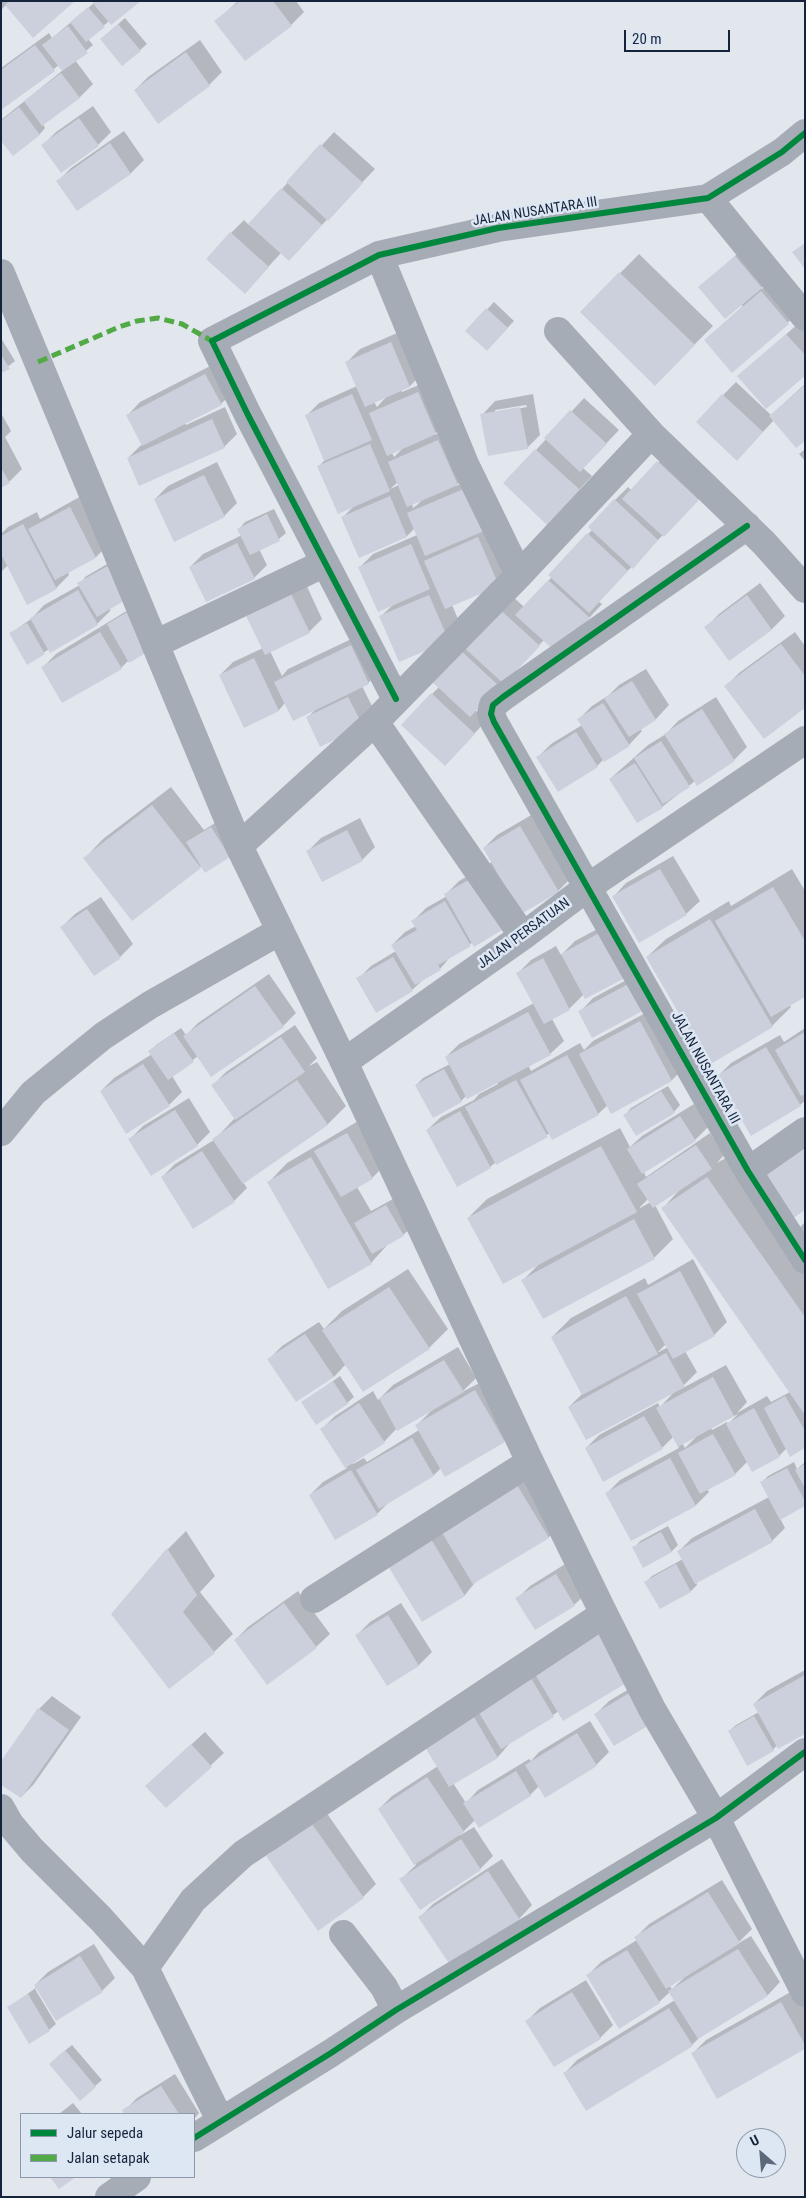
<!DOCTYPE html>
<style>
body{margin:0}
#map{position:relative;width:806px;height:2198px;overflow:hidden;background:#e2e7ee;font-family:"Roboto Condensed",sans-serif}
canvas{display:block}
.frame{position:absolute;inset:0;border:2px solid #15243c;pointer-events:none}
.legend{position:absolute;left:20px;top:2113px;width:175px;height:65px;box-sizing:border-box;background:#dde6f3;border:1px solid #8d98aa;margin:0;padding:6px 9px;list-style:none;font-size:15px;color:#15243c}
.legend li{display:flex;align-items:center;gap:10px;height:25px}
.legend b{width:25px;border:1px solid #8d98aa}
.north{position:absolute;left:736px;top:2128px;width:50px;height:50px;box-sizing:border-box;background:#dde6f3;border:1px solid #8d98aa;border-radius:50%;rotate:333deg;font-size:14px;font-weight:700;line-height:20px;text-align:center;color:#15243c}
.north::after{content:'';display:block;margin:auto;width:18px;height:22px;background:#5d687a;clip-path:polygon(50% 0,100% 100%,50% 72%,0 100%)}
.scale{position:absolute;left:624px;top:30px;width:106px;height:22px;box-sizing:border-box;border:2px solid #15243c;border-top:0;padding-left:6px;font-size:15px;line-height:18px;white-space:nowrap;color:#15243c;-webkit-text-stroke:4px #dde6f3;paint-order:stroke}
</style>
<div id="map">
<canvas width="806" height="2198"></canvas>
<div class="frame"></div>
<ul class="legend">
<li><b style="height:6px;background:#00873e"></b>Jalur sepeda</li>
<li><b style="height:6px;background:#51aa46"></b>Jalan setapak</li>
</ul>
<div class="north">U</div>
<div class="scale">20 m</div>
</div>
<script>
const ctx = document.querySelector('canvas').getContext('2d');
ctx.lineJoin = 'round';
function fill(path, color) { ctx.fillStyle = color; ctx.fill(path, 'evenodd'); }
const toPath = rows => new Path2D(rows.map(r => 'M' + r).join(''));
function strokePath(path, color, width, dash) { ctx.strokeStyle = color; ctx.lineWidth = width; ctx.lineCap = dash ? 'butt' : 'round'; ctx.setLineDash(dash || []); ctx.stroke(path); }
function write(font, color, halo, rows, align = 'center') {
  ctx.font = font + ' "Roboto Condensed",sans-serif'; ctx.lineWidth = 5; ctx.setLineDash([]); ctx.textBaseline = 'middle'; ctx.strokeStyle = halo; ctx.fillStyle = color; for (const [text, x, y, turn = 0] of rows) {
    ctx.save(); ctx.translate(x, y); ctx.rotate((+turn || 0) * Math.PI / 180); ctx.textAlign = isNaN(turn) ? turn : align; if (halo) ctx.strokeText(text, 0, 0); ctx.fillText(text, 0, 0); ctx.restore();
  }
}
const shadow = toPath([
 [1,1,73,1,6,5,1,10],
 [238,1,296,1,304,12,291,25,216,21],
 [94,3,109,21,88,39,93,45,75,60,93,84,80,97,43,124,45,128,39,135,1,139,1,120,63,70,59,65,1,109,1,68,49,33,52,38],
 [125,18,147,44,123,65,108,33],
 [200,40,222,72,209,85,135,90,148,77],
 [93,106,111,132,98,145,43,145,56,132],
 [124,131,144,160,131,173,77,209,58,181,71,168],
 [334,132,375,169,302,246,281,253,257,279,231,233,244,220,249,225],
 [748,244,775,274,761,288,762,289,774,279,802,310,732,371,705,340,743,306,700,288],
 [639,254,713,326,655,384,582,312],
 [494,302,514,321,487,349,467,331],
 [800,322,805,327,805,374,739,376],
 [404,330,423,373,410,386,401,390,402,392,431,380,449,420,434,435,451,428,470,471,456,486,479,476,511,572,452,605,461,626,400,660,381,616,394,604,360,567,373,554,417,535,415,528,407,536,359,557,342,518,355,505,318,467,325,460,306,416,319,403,357,386,347,362,360,349],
 [387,396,377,407,374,402],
 [403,448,394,457,392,453],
 [398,482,399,485,390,489],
 [422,500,417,505,413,508,412,504],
 [1,338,15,361,1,372],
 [218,362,234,391,221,404,185,423,186,425,225,407,237,434,224,447,128,458,142,444,127,416,140,402],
 [736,382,771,415,805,384,805,439,774,420,750,446,723,395],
 [533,394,540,435,527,448,482,415,495,401],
 [526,405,527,407,495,413,495,410],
 [584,398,619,430,583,468,592,476,560,510,536,450],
 [1,413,11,431,5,437,22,469,9,482,1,487],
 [671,449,711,486,598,601,602,604,570,639,544,640,475,710,487,720,458,751,432,694,439,687,430,679,509,593,524,607,552,577,550,575,592,530,615,500,628,487,632,491],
 [805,449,805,461,799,454],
 [217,462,237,503,224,516,155,499,168,486],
 [83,495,109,544,96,557,68,572,69,575,56,588,8,565,1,572,1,534,8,527,37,512,40,519],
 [274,509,286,533,279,539,259,549,267,565,254,578,190,567,203,554,242,535,239,529,245,522],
 [114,560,110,611,97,624,49,649,28,663,11,633,31,619,44,605,80,585,85,577],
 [305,582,322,619,309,632,270,651,282,676,288,669,364,633,382,670,368,683,362,686,375,712,362,725,308,717,316,709,285,703,279,710,245,726,220,675,233,662,263,648,248,616,261,603],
 [760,583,785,616,772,629,730,660,706,627,719,614],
 [138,604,129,660,121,668,43,667,56,654],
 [795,632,805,646,805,706,726,686,739,673],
 [646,669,669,705,656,719,640,729,642,731,629,745,604,759,597,766,538,757,551,744,582,725,579,719,592,706,609,695,619,685],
 [716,697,747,747,734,760,697,784,695,781,662,807,638,822,610,779,648,745,666,734,678,721],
 [171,787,204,830,218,821,236,850,200,867,85,858,103,839],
 [533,814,571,878,558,891,452,955,440,969,425,978,412,990,358,979,371,966,396,951,392,945,405,932,416,926,413,921,426,908,447,896,446,894,459,881,492,862,484,848,497,835],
 [360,818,375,847,362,860,308,851,321,838],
 [673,856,700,901,686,914,639,941,613,897,626,883],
 [792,869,805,891,805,996,789,1005,791,1007,772,1026,647,957,666,939,729,901,731,906],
 [101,897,133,944,120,957,62,927,75,914],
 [616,919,584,994,569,1009,552,1019,564,1041,550,1054,528,1065,531,1071,580,1043,584,1050,593,1041,653,1009,685,1067,672,1080,612,1112,608,1105,598,1114,550,1133,496,1162,490,1167,427,1130,441,1117,474,1100,479,1094,498,1084,497,1082,467,1095,461,1101,416,1085,423,1078,450,1064,446,1057,459,1044,534,1003,518,973,531,960,556,946,561,955,575,941],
 [645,970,659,995,580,1012,593,998],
 [269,974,296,1013,283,1026,198,1056,172,1076,182,1092,169,1105,101,1091,114,1078,152,1054,150,1051,156,1045,181,1028,186,1035,198,1023],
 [295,1025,317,1058,309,1066,317,1062,346,1106,328,1124,243,1182,247,1188,234,1201,162,1177,175,1164,214,1140,235,1118,213,1085,226,1072],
 [805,1028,805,1101,800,1105,718,1076,731,1063,780,1035,784,1042],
 [668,1086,680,1105,674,1112,625,1115,631,1108],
 [189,1098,210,1132,197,1145,130,1139,143,1126],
 [694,1104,709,1126,695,1140,644,1172,646,1177,710,1133,724,1155,717,1163,731,1155,805,1261,805,1447,787,1448,779,1456,748,1461,735,1474,707,1489,709,1492,696,1505,631,1539,607,1493,620,1480,679,1448,673,1437,662,1448,586,1448,599,1435,658,1403,660,1407,675,1391,569,1407,582,1394,552,1337,571,1318,645,1278,648,1285,693,1259,727,1322,714,1335,685,1351,697,1372,679,1390,726,1365,747,1402,737,1413,767,1396,771,1402,790,1392,663,1208,682,1187,655,1205,673,1239,654,1258,544,1318,523,1280,538,1265,468,1218,487,1199,620,1128,630,1147,642,1136],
 [648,1199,651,1202,640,1208,640,1207],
 [666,1344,668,1347,659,1352,658,1352],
 [738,1414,728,1424,727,1422,712,1430,711,1428],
 [696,1437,685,1448,682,1443],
 [360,1120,385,1165,372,1178,357,1187,371,1211,393,1199,410,1229,403,1235,389,1243,371,1263,269,1182,287,1163],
 [805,1222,805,1237,799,1228],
 [408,1269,448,1329,429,1348,346,1364,334,1377,269,1359,282,1346,319,1322,324,1329,342,1311],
 [458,1347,476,1378,462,1392,489,1378,517,1428,504,1441,441,1468,434,1475,391,1500,377,1514,310,1495,323,1482,347,1468,322,1429,335,1416,373,1391,378,1400,393,1385],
 [431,1411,417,1425,419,1430,367,1462,364,1458,353,1464,352,1462,384,1442,397,1428],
 [340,1376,354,1397,347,1403,302,1403],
 [533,1462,567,1519,549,1537,477,1580,465,1595,422,1621,389,1566],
 [794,1462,797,1469,805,1462,805,1505,780,1518,785,1528,772,1541,696,1582,697,1585,691,1591,660,1607,646,1582,652,1576,683,1559,679,1551,692,1538,769,1497,761,1483,768,1476],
 [668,1526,678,1545,672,1551,644,1566,634,1548,640,1541],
 [186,1531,215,1576,200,1592,233,1634,214,1652,169,1688,168,1549],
 [570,1561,588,1592,574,1605,535,1629,517,1599,530,1586],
 [298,1591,330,1634,316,1647,268,1683,235,1640,248,1627],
 [401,1603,432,1652,419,1665,387,1685,357,1635,370,1622],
 [805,1670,805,1732,777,1745,773,1750,729,1731,736,1725,759,1712,754,1704,767,1691],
 [535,1672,559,1711,510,1743,498,1757,453,1783,466,1803,478,1790,529,1759,531,1761,539,1752,590,1721,609,1752,596,1765,539,1786,530,1795,475,1820,459,1836,474,1827,493,1856,480,1869,401,1879,416,1865,379,1809,392,1796,438,1766,426,1747],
 [644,1680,663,1710,596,1714,609,1701],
 [52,1696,81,1717,34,1784,21,1797,39,1709],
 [205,1732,224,1753,166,1807,160,1773],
 [326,1812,376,1884,363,1897,268,1856,281,1843],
 [502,1859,532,1905,519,1919,450,1963,420,1917,433,1904],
 [722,1880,752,1929,737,1944,751,1936,780,1982,767,1996,701,2036,692,2045,564,2074,577,2060,675,2000,670,1992,659,2002,588,1975,601,1962,637,1940,636,1937,649,1924],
 [685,1977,672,1989,669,1985],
 [94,1944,115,1978,102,1991,35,1989,56,2024,49,2030,8,2008,37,1987,35,1985,48,1972],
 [586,1980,613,2025,600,2038,527,2021,540,2008],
 [794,1990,805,2009,805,2047,693,2053,706,2040],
 [72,2045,102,2080,80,2099,57,2057],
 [175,2074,199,2113,194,2119,194,2114,126,2114,124,2111,137,2098],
 [73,2103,82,2114,59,2114]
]);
const building = toPath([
 [9,1,75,1,33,38,5,5],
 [93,1,141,1,111,25,92,2],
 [240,1,273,1,292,26,245,61,214,21],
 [88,7,105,27,86,42,70,22],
 [118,24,141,51,122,66,100,39],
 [68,26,88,53,62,71,42,45],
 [35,45,55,71,1,110,1,70],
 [186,52,210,86,158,124,134,90],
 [61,73,80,98,42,126,24,101],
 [19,107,40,135,13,156,1,141,1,121],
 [79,118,99,146,61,173,41,145],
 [110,143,131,174,77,211,56,181],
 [320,144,363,183,328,221,286,182],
 [281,188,322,225,289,261,248,224],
 [230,232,269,267,245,294,206,259],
 [805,243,805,269,792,252],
 [735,256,762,288,725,319,698,287],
 [619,272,695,345,655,386,580,312],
 [761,291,789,324,732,373,704,340],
 [486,308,508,328,487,351,465,331],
 [786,334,805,355,805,376,766,409,737,376],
 [391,342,410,387,365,407,345,362],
 [1,355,10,369,1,373],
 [205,374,222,405,142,446,126,415],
 [805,385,805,441,796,448,769,416],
 [418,392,436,434,387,456,369,413],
 [352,394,372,440,324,461,305,415],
 [722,394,763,432,737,461,696,422],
 [520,407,528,449,488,456,480,414],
 [570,410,607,444,580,472,544,438],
 [212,419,225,448,139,486,127,458],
 [438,440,458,485,407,507,388,462],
 [370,444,390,491,338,514,317,466],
 [535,449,580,490,547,525,503,483],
 [657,461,699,500,664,537,622,499],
 [1,468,10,483,1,488],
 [204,475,225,517,174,542,154,499],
 [466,488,484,531,425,556,407,513],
 [390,496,407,537,359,558,341,517],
 [614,499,658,540,633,569,588,527],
 [70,507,96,558,55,580,28,529],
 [267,514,280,541,250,555,237,529],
 [23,524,57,589,27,605,1,554,1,536],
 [587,533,628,571,589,613,548,575],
 [478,537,499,586,445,609,424,561],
 [237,543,255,579,206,602,189,567],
 [411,544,430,589,378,612,358,567],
 [108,566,127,599,97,617,77,583],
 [548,580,590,618,557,653,515,615],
 [78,590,98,625,50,653,30,618],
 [291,594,310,633,265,655,246,616],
 [429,595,449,641,399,662,379,616],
 [747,595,772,630,729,661,704,627],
 [495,605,540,646,504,684,459,643],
 [131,610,154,648,129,663,107,624],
 [27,623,45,654,27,665,9,633],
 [100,632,122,669,62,703,41,667],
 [781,644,805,676,805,708,764,739,724,686],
 [351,645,369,684,293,721,274,682],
 [458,648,499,686,470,717,429,679],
 [254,658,279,711,244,728,219,675],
 [632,681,656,720,629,737,604,698],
 [431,693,475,734,445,766,401,725],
 [348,697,363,726,320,747,306,717],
 [603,703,630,746,604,762,577,719],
 [702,709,735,761,697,786,664,734],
 [576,732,598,767,558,792,536,757],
 [661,741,690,787,663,804,634,758],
 [635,763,663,808,637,823,609,779],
 [152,805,201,868,132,921,83,858],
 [520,826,559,892,521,914,483,848],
 [211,827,230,857,205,873,186,842],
 [347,830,363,861,322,882,306,851],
 [660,869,687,915,639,943,612,896],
 [477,875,507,927,474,947,444,894],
 [773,887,805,941,805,997,771,1017,715,921],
 [445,901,471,946,438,965,441,970,415,985,391,945,417,930,411,921],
 [87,909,121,958,94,976,60,927],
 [710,919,773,1027,709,1065,646,957],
 [603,931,627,977,585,999,561,954],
 [393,957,413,991,376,1013,356,978],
 [543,958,570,1010,544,1024,516,973],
 [632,982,646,1009,592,1038,578,1011],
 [255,986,284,1027,211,1077,183,1036],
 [528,1012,551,1055,467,1099,445,1057],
 [640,1021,672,1081,611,1114,579,1054],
 [805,1032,805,1094,801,1096,775,1050],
 [174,1033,194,1062,168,1080,148,1051],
 [281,1037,305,1072,235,1120,211,1085],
 [766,1047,801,1106,751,1136,716,1076],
 [567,1055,599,1115,552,1140,520,1080],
 [143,1064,170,1106,126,1134,100,1091],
 [444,1069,462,1102,433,1118,415,1085],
 [297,1080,328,1125,243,1184,212,1139],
 [516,1080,548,1137,496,1165,465,1107],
 [661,1091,675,1113,636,1136,623,1115],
 [175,1110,198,1146,151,1176,128,1139],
 [460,1111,491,1168,457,1187,426,1130],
 [680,1116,696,1141,642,1174,627,1149],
 [347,1133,373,1179,341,1197,314,1151],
 [696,1145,712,1169,653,1208,637,1184],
 [601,1146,637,1212,503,1284,467,1218],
 [805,1147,805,1210,792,1219,763,1174],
 [202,1151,235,1202,193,1229,161,1177],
 [311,1157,372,1264,328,1289,267,1182],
 [707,1177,805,1317,805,1415,661,1208],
 [386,1205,404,1236,372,1254,354,1223],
 [634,1219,655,1259,543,1319,521,1280],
 [680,1271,715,1336,673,1359,637,1294],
 [389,1287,430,1349,363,1392,322,1330],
 [626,1296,658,1354,582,1395,551,1337],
 [305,1334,334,1377,296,1402,267,1359],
 [666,1353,685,1387,586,1440,568,1407],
 [444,1360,464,1392,397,1431,379,1398],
 [713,1377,734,1416,678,1447,656,1408],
 [333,1381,348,1404,316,1425,301,1402],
 [475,1390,505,1442,445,1477,415,1425],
 [785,1396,805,1431,805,1448,790,1457,764,1408],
 [359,1403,385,1443,345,1468,320,1429],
 [754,1408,780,1457,752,1472,726,1424],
 [644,1416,663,1449,603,1482,585,1448],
 [713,1434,736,1475,700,1494,678,1453],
 [412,1438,434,1476,379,1509,356,1470],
 [670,1458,696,1506,631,1541,605,1493],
 [805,1464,805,1488,795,1470],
 [787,1468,805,1501,805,1506,780,1520,760,1482],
 [351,1470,378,1515,335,1540,309,1495],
 [514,1480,549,1538,473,1584,438,1526],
 [755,1509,773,1542,695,1584,677,1551],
 [661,1532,672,1552,643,1568,632,1547],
 [431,1539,465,1596,422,1622,388,1566],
 [167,1548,197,1595,183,1612,215,1653,169,1689,111,1614],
 [676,1564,691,1592,660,1609,644,1582],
 [556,1574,575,1606,535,1630,515,1598],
 [284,1603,317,1648,267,1685,234,1640],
 [388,1615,419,1666,387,1686,355,1635],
 [601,1627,633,1679,563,1721,532,1669],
 [805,1675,805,1734,778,1749,753,1704],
 [531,1678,554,1717,501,1749,478,1711],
 [631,1692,651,1724,614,1746,594,1714],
 [38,1708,69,1730,21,1798,1,1785,1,1761],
 [754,1716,774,1751,747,1766,728,1731],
 [474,1717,498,1758,449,1787,425,1747],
 [577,1733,597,1766,545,1798,525,1765],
 [191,1744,212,1767,166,1808,145,1786],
 [516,1771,531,1796,479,1828,463,1803],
 [427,1777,464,1832,414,1865,378,1809],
 [312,1824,364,1898,318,1931,266,1856],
 [461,1839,481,1870,420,1910,399,1879],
 [488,1871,520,1920,450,1965,418,1917],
 [708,1892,740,1943,666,1989,634,1937],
 [738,1949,768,1996,698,2039,668,1991],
 [627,1950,660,2003,619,2029,586,1975],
 [80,1956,103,1992,56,2021,34,1985],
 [572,1992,601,2039,554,2067,525,2021],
 [28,1994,50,2031,29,2044,7,2007],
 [781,2002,805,2045,805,2049,717,2099,691,2053],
 [669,2008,693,2046,586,2111,563,2073],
 [65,2050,96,2087,80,2101,49,2064],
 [161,2086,179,2114,124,2114,122,2110],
 [50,2177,76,2177,59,2189]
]);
const street = toPath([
 [708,198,805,317],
 [379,255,465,464,519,575],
 [558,331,651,434],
 [747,526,503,697,493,705,491,714,494,722,748,1171,805,1260],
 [155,644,325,563],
 [396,699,248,415,212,341,379,255,498,228,708,198,782,152,805,133],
 [375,722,523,936],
 [239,846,375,722,519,575,651,434,764,543,805,589],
 [344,1062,523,936,588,887,805,740],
 [1,1132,33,1093,103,1036,150,1005,280,931],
 [748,1171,805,1131],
 [314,1599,530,1462],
 [1,1808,10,1824,32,1850,101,1919,145,1968,220,2120],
 [343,1934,384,1987,396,2010],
 [145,1968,193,1900,243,1854,604,1614],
 [194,2138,331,2053,396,2010,716,1818,805,1752],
 [109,2197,137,2177]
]);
const secondary = toPath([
 [1,273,239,846,344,1062,530,1462,604,1614,652,1709,716,1818,805,1993]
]);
const quiet = toPath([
 [38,362,119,327,137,321,158,318,182,324,212,341]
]);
const cycleway = toPath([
 [747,526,503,697,493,705,491,714,494,722,748,1171,805,1260],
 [396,699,248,415,212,341,379,255,498,228,708,198,782,152,805,133],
 [194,2138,331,2053,396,2010,716,1818,805,1752]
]);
const streetNames = [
 ["JALAN NUSANTARA III",535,212,-9],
 ["JALAN PERSATUAN",524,934,-36],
 ["JALAN NUSANTARA III",705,1068,61]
];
fill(shadow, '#0003');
fill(building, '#ccd0dd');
strokePath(street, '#a6acb5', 28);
strokePath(secondary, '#a5acb6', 28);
strokePath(quiet, '#51aa46', 5, [10, 5]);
strokePath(cycleway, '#00873e', 6);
write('14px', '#15243c', '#dde6f3', streetNames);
</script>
